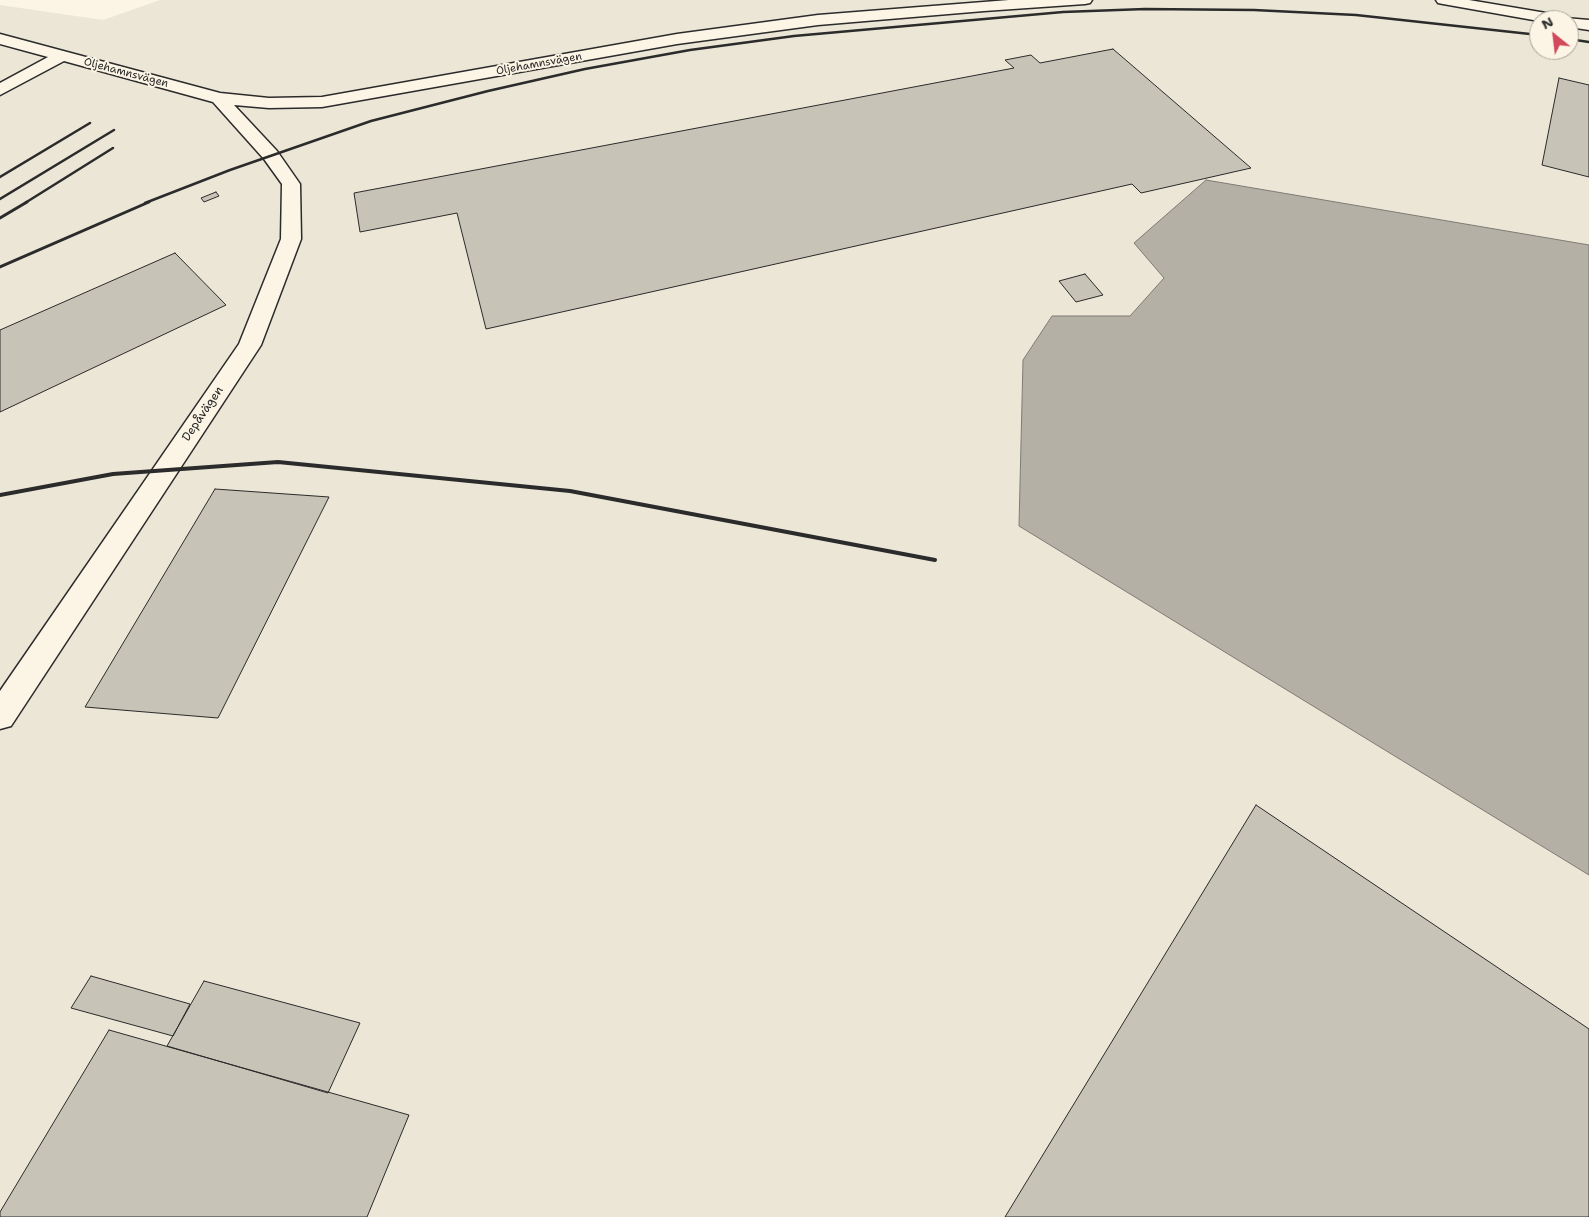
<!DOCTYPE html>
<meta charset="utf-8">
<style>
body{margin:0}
#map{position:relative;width:1589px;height:1217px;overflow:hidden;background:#fcf5e5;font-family:"Shantell Sans",sans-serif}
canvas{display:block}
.north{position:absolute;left:1529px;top:10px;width:50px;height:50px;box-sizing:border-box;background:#fcf5e5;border:1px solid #a8a49b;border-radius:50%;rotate:331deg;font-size:14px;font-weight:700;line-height:20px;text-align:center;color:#2b2b2b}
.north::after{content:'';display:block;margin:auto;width:18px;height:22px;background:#d1495b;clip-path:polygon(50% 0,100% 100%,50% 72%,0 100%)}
</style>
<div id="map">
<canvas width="1589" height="1217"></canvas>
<div class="north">N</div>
</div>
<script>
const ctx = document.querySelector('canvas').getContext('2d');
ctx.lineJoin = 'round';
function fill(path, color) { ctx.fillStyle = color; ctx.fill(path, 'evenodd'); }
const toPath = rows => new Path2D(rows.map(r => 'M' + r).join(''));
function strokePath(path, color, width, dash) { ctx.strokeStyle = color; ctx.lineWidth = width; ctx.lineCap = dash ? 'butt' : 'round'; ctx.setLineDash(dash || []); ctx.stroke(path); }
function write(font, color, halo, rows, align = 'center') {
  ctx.font = font + ' "Shantell Sans",sans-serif'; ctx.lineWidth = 4; ctx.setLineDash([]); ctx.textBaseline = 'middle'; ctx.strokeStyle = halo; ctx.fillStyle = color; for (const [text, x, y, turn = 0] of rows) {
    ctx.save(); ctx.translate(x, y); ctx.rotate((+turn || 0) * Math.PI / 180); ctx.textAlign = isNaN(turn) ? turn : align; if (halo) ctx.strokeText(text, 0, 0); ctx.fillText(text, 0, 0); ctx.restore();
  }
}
const built = toPath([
 [160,0,1589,0,1589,245,1206,180,1164,278,1130,316,1052,316,1023,360,1019,526,1589,875,1589,1217,0,1217,0,5,103,20],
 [1539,20,1569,20,1569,50,1539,50]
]);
const water = toPath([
 [1206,180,1589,245,1589,875,1019,526,1023,360,1052,316,1130,316,1164,278,1134,243,1206,180]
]);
const building = toPath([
 [1113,49,1251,168,1141,193,1132,184,486,329,457,213,360,232,354,193,1014,68,1005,60,1031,55,1040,63,1113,49],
 [1559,78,1589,85,1589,177,1542,165,1559,78],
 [216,192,219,196,204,202,201,198,216,192],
 [175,253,226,305,0,412,0,330,175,253],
 [1085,274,1103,295,1076,302,1059,281,1085,274],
 [215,489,329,497,218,718,85,707,215,489],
 [1256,805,1589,1029,1589,1217,1005,1217,1256,805],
 [91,976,190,1004,173,1036,71,1008,91,976],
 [204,981,360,1023,328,1093,167,1046,204,981],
 [109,1030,409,1115,367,1217,0,1217,0,1212,109,1030]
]);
const street = toPath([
 [1009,0,1092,0,1090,3,1085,4,984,11,818,25,677,44,322,107,269,108,234,105,277,151,300,184,301,239,261,345,11,726,0,729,0,691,239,344,281,239,282,184,264,159,213,102,64,61,0,95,0,83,48,57,0,44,0,34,220,93,269,98,322,97,677,34,818,15,1009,0],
 [1436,0,1469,0,1558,15,1565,18,1589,20,1589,30,1569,27,1569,20,1539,21,1443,4,1438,3,1436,0]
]);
const railFar2 = toPath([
 [1569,39,1589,42],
 [0,177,90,123],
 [0,199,114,130],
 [25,203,113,148],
 [145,203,230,170,371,121,488,91,585,69,690,50,794,36,1063,12,1145,9,1254,10,1356,15,1539,35]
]);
const railFar1 = toPath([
 [0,218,27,202],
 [0,267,149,202]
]);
const rail = toPath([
 [0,495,113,474,278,462,570,491,935,560]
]);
const farStreetnames = [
 ["Oljehamnsvägen",539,64,-10],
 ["Oljehamnsvägen",126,73,15]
];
const streetNames = [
 ["Depåvägen",203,414,-56]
];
fill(built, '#ece6d7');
fill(water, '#b4b0a5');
strokePath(water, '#7d7b74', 1);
fill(building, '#c8c3b7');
strokePath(building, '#2b2b2b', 1);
strokePath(street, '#2b2b2b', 3);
fill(street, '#fcf5e5');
strokePath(railFar2, '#2b2b2b', 2.5);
strokePath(railFar1, '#2b2b2b', 3);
strokePath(rail, '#2b2b2b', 4);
write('11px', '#2b2b2b', '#fcf5e5', farStreetnames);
write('12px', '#2b2b2b', '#fcf5e5', streetNames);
</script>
